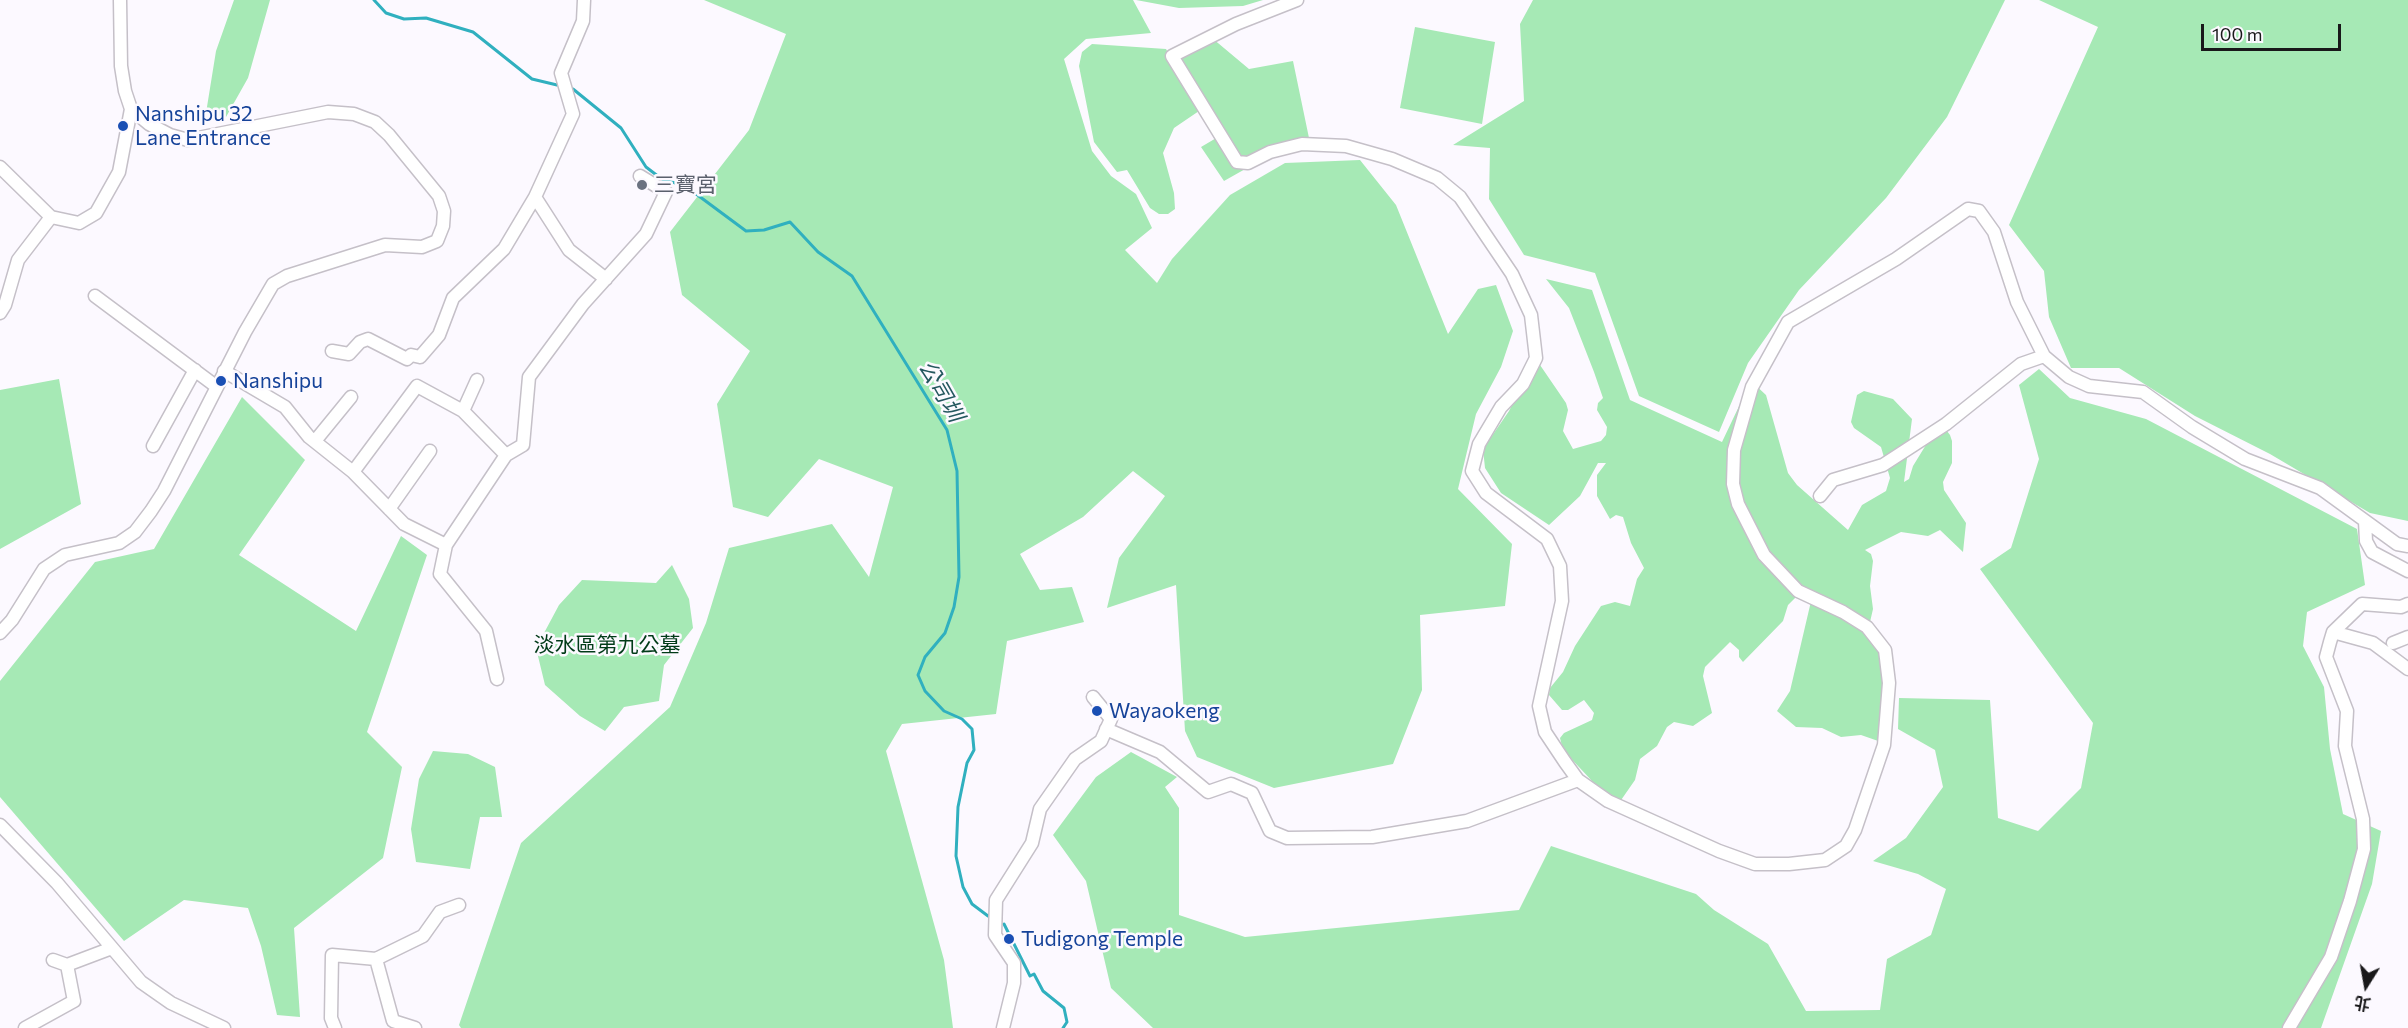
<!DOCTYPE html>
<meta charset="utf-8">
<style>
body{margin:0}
#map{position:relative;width:2408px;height:1028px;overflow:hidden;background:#fcf9ff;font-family:Commissioner,"Noto Sans TC",sans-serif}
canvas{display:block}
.north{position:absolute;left:2336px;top:956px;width:60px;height:60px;-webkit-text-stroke:4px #fcf9ff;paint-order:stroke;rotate:191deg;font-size:16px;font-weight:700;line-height:24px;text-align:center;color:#19181a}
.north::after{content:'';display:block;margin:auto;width:21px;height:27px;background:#19181a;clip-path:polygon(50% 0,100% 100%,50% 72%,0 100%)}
.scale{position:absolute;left:2201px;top:24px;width:140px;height:27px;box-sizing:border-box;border:3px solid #19181a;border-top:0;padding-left:8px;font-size:18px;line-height:21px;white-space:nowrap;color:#19181a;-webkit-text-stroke:4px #fcf9ff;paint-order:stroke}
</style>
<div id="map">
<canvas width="2408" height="1028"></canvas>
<div class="north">北</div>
<div class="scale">100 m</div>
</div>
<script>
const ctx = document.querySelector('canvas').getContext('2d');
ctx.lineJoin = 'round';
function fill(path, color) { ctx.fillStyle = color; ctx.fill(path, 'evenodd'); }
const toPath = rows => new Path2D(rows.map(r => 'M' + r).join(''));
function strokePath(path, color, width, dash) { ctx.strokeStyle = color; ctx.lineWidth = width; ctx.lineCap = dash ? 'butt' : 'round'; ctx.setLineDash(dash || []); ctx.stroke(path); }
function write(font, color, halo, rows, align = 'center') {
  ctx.font = font + ' Commissioner,"Noto Sans TC",sans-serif'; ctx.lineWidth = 5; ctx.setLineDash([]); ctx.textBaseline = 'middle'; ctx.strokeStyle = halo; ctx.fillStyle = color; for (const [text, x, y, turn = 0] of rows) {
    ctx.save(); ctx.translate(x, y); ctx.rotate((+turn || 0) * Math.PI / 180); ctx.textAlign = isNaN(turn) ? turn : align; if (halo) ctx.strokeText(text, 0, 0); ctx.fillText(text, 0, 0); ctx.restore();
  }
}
const green = toPath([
 [234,0,270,0,248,78,226,117,206,113,216,51],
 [704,0,1133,0,1151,33,1086,39,1064,59,1092,151,1111,176,1136,194,1152,228,1125,250,1157,283,1172,259,1230,195,1285,163,1360,160,1396,205,1448,334,1478,289,1496,285,1513,331,1501,367,1476,414,1458,489,1512,544,1505,606,1420,615,1422,690,1393,764,1274,788,1197,757,1185,731,1176,585,1107,608,1119,558,1165,496,1133,471,1083,517,1020,554,1040,590,1072,587,1084,622,1007,641,996,714,902,724,886,751,944,960,953,1028,461,1028,459,1025,521,843,670,707,706,623,729,548,832,524,869,577,893,487,819,459,768,517,733,507,717,404,750,351,682,295,670,232,749,130,786,34],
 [1136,0,1263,0,1243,6,1179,8],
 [1533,0,2005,0,1947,117,1886,198,1799,290,1748,363,1719,432,1639,396,1595,273,1524,255,1489,199,1490,148,1453,145,1524,101,1520,24],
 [2039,0,2408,0,2408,521,2370,513,2270,454,2195,416,2119,368,2071,368,2049,317,2044,271,2009,225,2098,27],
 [1415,27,1495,42,1482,124,1400,108],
 [1212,38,1249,69,1293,61,1309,138,1240,161,1175,56],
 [1092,44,1166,49,1199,111,1174,128,1163,153,1174,193,1175,209,1168,214,1159,214,1150,208,1127,170,1117,172,1094,142,1079,66,1082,52],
 [1218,137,1247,168,1224,181,1201,147],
 [1546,279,1592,290,1630,400,1722,442,1751,381,1766,395,1788,473,1797,485,1848,530,1862,505,1886,491,1890,478,1881,447,1854,428,1851,422,1857,395,1864,391,1893,399,1912,419,1904,482,1909,479,1913,466,1940,422,1950,435,1952,441,1952,463,1943,482,1944,490,1966,523,1963,552,1940,530,1928,536,1901,532,1865,550,1871,554,1873,561,1870,586,1873,609,1870,622,1889,657,1881,742,1861,735,1841,737,1822,728,1796,727,1777,711,1790,691,1812,597,1797,596,1788,605,1783,621,1743,662,1739,657,1739,650,1730,642,1705,667,1703,676,1712,713,1693,726,1674,722,1667,727,1657,746,1640,759,1635,780,1619,803,1608,798,1563,750,1560,738,1564,733,1592,720,1594,713,1584,700,1568,710,1562,710,1549,695,1550,688,1563,672,1575,646,1601,606,1615,602,1630,606,1637,579,1644,568,1631,543,1623,517,1616,515,1610,519,1597,496,1597,475,1606,463,1598,463,1580,496,1549,525,1501,493,1485,468,1483,449,1509,411,1533,363,1540,365,1566,403,1568,410,1563,431,1573,449,1601,441,1606,435,1607,427,1597,410,1598,403,1603,398,1594,372,1569,308],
 [2039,369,2070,398,2146,419,2357,529,2365,585,2307,612,2303,646,2324,687,2330,749,2343,814,2381,831,2372,884,2321,1028,1153,1028,1111,988,1086,881,1053,835,1096,777,1131,752,1177,777,1165,787,1179,808,1179,915,1245,937,1519,910,1551,846,1696,894,1714,910,1768,944,1806,1011,1880,1010,1887,959,1931,935,1946,889,1918,874,1873,861,1906,838,1943,787,1935,750,1898,729,1899,698,1990,700,1998,818,2038,831,2081,788,2093,723,1980,569,2011,548,2039,459,2019,385],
 [59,379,81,504,0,549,0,390],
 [242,397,305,460,239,555,356,631,401,536,427,555,367,732,402,767,383,858,294,928,300,1017,277,1015,261,946,248,908,184,900,124,941,0,797,0,681,95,562,154,549],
 [672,565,689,599,693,628,664,665,659,701,624,707,605,731,580,716,545,685,536,648,559,605,582,580,656,583],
 [433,751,468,754,495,767,502,817,480,817,470,869,416,862,411,829,419,779]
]);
const stream = toPath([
 [374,0,386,13,404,19,426,18,473,32,532,79,557,85],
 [573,89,621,128,646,167,663,180,684,185,746,231,764,230,790,222,818,252,852,276,947,430,957,471,959,577,954,607,945,633,925,657,918,675,925,691,944,711,962,719,972,729,974,750,967,763,958,807,956,856,963,887,972,904,988,916],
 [1004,924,1030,976,1034,974,1043,991,1064,1008,1067,1022,1063,1028]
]);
const minor = toPath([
 [1297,0,1236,24,1172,56,1237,162,1248,163,1270,152,1302,144,1346,146,1392,159,1437,178,1460,197,1512,274,1531,315,1536,358,1523,384,1501,407,1479,444,1472,471,1486,493,1547,539,1560,566,1562,601,1539,706,1545,732,1565,762,1578,780,1608,801,1719,851,1755,864,1789,864,1825,860,1846,846,1855,830,1884,745,1889,683,1885,650,1867,627,1843,612,1798,591,1764,555,1738,504,1733,484,1734,450,1752,387,1788,322,1896,259,1968,209,1979,211,1994,232,2017,302,2044,356,2069,377,2089,386,2143,392,2192,427,2245,459,2320,488,2397,544,2408,546],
 [0,167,51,217],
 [535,197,573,114,561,73,583,21,584,0],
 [95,296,217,387],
 [0,313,5,305,18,260,51,217,79,223,96,213,119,172,131,109],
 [332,351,349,354,360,342,368,339,407,359,411,355,420,357,439,335,453,298,504,249,535,197,569,250,606,279],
 [224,371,285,407,309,437,353,472,404,524,446,545,440,574,486,631,497,679],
 [463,411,477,380],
 [315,441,351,397],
 [153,446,195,370],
 [353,472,417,386,463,411,506,455],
 [1820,496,1833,480,1883,465,1946,424,2021,364,2044,356],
 [389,509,430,451],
 [2365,521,2366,541,2372,552,2408,571],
 [446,545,506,455,523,445,529,377,583,304,646,234,666,192,640,176],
 [2333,632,2373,643,2408,669],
 [0,633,12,620,44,569,65,555,119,543,135,532,151,511,164,491,245,332,273,284,287,276,385,245,422,247,437,241,443,226,444,211,439,196,389,135,375,122,354,114,328,112,188,140,170,135,149,124,131,109,125,91,121,66,120,0],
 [2393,643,2408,637],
 [1106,729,1160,752,1208,792,1231,784,1252,793,1270,831,1287,838,1372,837,1467,821,1578,780],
 [0,825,57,883,141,982,171,1003,224,1028],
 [376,959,393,1021,415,1028],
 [53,960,67,965,112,948],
 [25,1028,74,1001,67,965],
 [335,1028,331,1018,332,955,376,959,423,936,440,912,459,905],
 [1003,1028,1014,983,1014,963,995,935,996,900,1032,843,1040,809,1075,759,1101,741,1111,719,1093,697],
 [2289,1028,2331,957,2350,901,2364,849,2363,819,2345,746,2347,711,2326,657,2330,642,2333,632,2362,604,2401,607,2408,604]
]);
const markers = [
 [123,126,6,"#1a4fb4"],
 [642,185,6,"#6b7280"],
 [221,381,6,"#1a4fb4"],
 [1097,711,6,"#1a4fb4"],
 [1009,939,6,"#1a4fb4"]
];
const transitNames = [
 ["Nanshipu 32",135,114],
 ["Lane Entrance",135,138],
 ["Nanshipu",233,381],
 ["Wayaokeng",1109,711],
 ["Tudigong Temple",1021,939]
];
const worshipNames = [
 ["三寶宮",654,185]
];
const parkNames = [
 ["淡水區第九公墓",607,645]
];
const waterNames = [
 ["公司圳",941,391,60]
];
fill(green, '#a6e9b5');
strokePath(stream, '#30b0bf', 3);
strokePath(minor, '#c5c0c8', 15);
strokePath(minor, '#fff', 12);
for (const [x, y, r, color] of markers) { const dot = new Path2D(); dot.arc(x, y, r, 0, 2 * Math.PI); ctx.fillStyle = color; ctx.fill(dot); strokePath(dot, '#fcf9ff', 2); }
write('21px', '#164399', '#fcf9ff', transitNames, 'left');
write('21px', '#5b616d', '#fcf9ff', worshipNames, 'left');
write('21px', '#013b18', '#fcf9ff', parkNames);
write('italic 22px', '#25585f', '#fcf9ff', waterNames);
</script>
